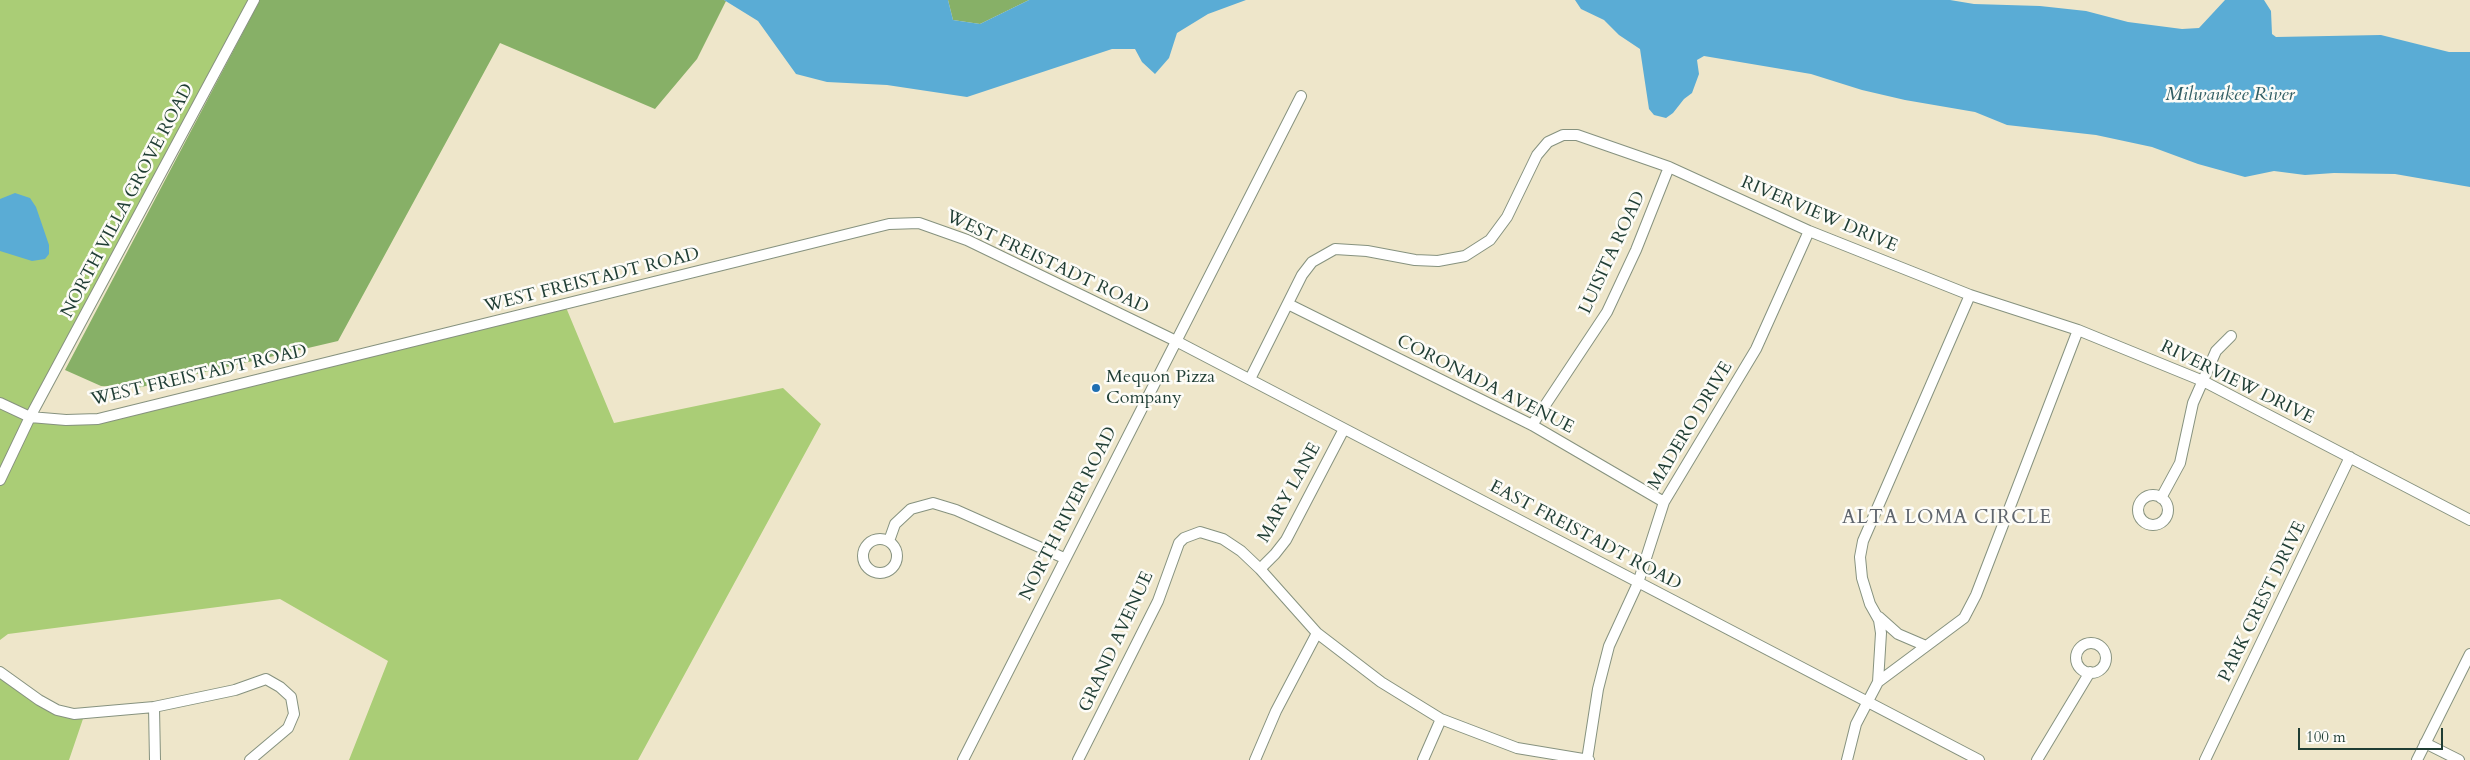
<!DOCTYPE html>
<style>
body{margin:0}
#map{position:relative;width:2470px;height:760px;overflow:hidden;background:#eee6ca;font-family:Cardo,serif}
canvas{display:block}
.scale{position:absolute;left:2298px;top:728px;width:145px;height:22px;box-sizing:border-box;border:2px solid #1f3d34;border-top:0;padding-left:6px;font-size:15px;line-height:18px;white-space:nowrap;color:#1f3d34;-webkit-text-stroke:4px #fdfcf7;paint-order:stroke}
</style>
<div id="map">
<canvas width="2470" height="760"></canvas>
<div class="scale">100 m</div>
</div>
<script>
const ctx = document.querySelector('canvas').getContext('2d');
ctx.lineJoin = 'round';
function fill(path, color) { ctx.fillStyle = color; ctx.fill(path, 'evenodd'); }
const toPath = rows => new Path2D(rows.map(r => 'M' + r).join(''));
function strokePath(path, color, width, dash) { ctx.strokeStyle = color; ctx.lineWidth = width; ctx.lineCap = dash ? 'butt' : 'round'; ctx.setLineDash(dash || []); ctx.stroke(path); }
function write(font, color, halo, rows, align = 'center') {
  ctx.font = font + ' Cardo,serif'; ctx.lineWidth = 5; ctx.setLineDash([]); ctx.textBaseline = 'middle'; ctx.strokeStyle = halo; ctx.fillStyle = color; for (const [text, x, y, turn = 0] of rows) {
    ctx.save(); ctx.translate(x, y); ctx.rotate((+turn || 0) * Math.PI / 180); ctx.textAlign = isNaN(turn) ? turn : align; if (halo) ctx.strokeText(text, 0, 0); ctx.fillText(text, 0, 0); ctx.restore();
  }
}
const green = toPath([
 [0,0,254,0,31,417,98,419,565,305,614,423,783,388,821,424,638,760,349,760,388,661,280,599,8,634,0,640],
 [0,672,39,700,85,713,69,760,0,760]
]);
const forest = toPath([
 [260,0,724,0,726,1,697,59,655,109,500,43,338,341,137,388,101,386,65,370],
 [948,0,1029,0,980,24,953,20]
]);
const water = toPath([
 [724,0,948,0,953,20,980,24,1029,0,1246,0,1208,14,1177,33,1169,58,1155,74,1142,62,1135,49,1112,49,967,97,887,85,827,82,796,74,758,21],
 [1575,0,1950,0,1974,4,2040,6,2086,11,2128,22,2182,29,2199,28,2225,0,2264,0,2271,11,2272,34,2276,37,2381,35,2449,52,2470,52,2470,187,2395,174,2334,173,2305,175,2274,171,2245,177,2198,164,2152,147,2096,135,2007,125,1975,112,1905,100,1862,90,1811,74,1704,56,1697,60,1699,74,1692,93,1684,99,1673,113,1666,118,1654,115,1649,109,1640,49,1619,35,1604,20,1581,9],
 [15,193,30,198,36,207,49,245,49,254,45,259,32,261,0,251,0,199]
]);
const minor = toPath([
 [1288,304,1532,425,1664,502],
 [1250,379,1302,275,1312,262,1335,249,1367,251,1415,260,1438,261,1465,256,1490,240,1507,217,1537,155,1548,142,1563,135,1577,135,1669,167,1809,231,1970,295,2078,330,2203,381,2470,520],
 [0,403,30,417,66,420,98,419,889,224,919,223,967,240,1176,341,1979,760],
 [1532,425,1607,312,1636,250,1669,167],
 [0,480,30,417,254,0],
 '2138 510a15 15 0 1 1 30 0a15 15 0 1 1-30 0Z',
 [2161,498,2180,463,2193,403,2216,351,2231,336],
 '863 556a17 17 0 1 1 34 0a17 17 0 1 1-34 0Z',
 [889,541,895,524,911,509,933,503,956,510,1064,558],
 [1260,569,1275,554,1286,540,1344,429],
 [1879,617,1898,634,1926,646],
 '2076 658a15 15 0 1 1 30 0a15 15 0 1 1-30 0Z',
 [0,672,39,700,57,710,74,714,154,707],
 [1878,682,1881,633,1879,620,1870,604,1862,578,1860,557,1863,541,1970,295],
 [2425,743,2459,760],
 [155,760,154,707,235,690,266,679,280,687,291,697,294,714,288,728,250,760],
 [963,760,1301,96],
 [1078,760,1158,601,1179,543,1184,538,1200,532,1223,539,1241,551,1260,569,1317,633,1381,682,1441,719,1517,748,1589,760],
 [1255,760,1276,711,1317,633],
 [1423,760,1441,719],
 [1587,760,1598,689,1609,646,1638,583,1664,502,1756,349,1809,231],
 [1847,760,1856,724,1878,682,1964,618,1976,595,2078,330],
 [2037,760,2090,672],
 [2205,760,2350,457],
 [2417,760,2470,654]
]);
const markers = [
 [1096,388,5,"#1f6fb2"]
];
const streetNames = [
 ["NORTH VILLA GROVE ROAD",128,201,-62],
 ["RIVERVIEW DRIVE",1819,215,23],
 ["LUISITA ROAD",1613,253,-65],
 ["WEST FREISTADT ROAD",1047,263,25],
 ["WEST FREISTADT ROAD",592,281,-14],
 ["WEST FREISTADT ROAD",199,376,-13],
 ["RIVERVIEW DRIVE",2237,383,26],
 ["CORONADA AVENUE",1485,385,27],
 ["MADERO DRIVE",1691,426,-59],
 ["MARY LANE",1290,493,-61],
 ["NORTH RIVER ROAD",1069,514,-63],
 ["EAST FREISTADT ROAD",1585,536,28],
 ["PARK CREST DRIVE",2263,602,-64],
 ["GRAND AVENUE",1117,642,-65]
];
const poiNames = [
 ["Mequon Pizza",1106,378],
 ["Company",1106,399]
];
const waterNames = [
 ["Milwaukee River",2230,96]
];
const neighbourhoodNames = [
 ["ALTA LOMA CIRCLE",1947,519]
];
fill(green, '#aacd76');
fill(forest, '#87b067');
fill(water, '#5aacd5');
strokePath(minor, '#86927f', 12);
strokePath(minor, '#fff', 10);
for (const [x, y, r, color] of markers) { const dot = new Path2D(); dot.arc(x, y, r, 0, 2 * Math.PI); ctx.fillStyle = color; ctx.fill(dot); strokePath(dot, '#fdfcf7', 2); }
write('18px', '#1f3d34', '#fdfcf7', streetNames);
write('18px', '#1f3d34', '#fdfcf7', poiNames, 'left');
write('italic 19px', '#315e64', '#fdfcf7', waterNames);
ctx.letterSpacing = '1px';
write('19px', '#5f656d', '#fdfcf7', neighbourhoodNames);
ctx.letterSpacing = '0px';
</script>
